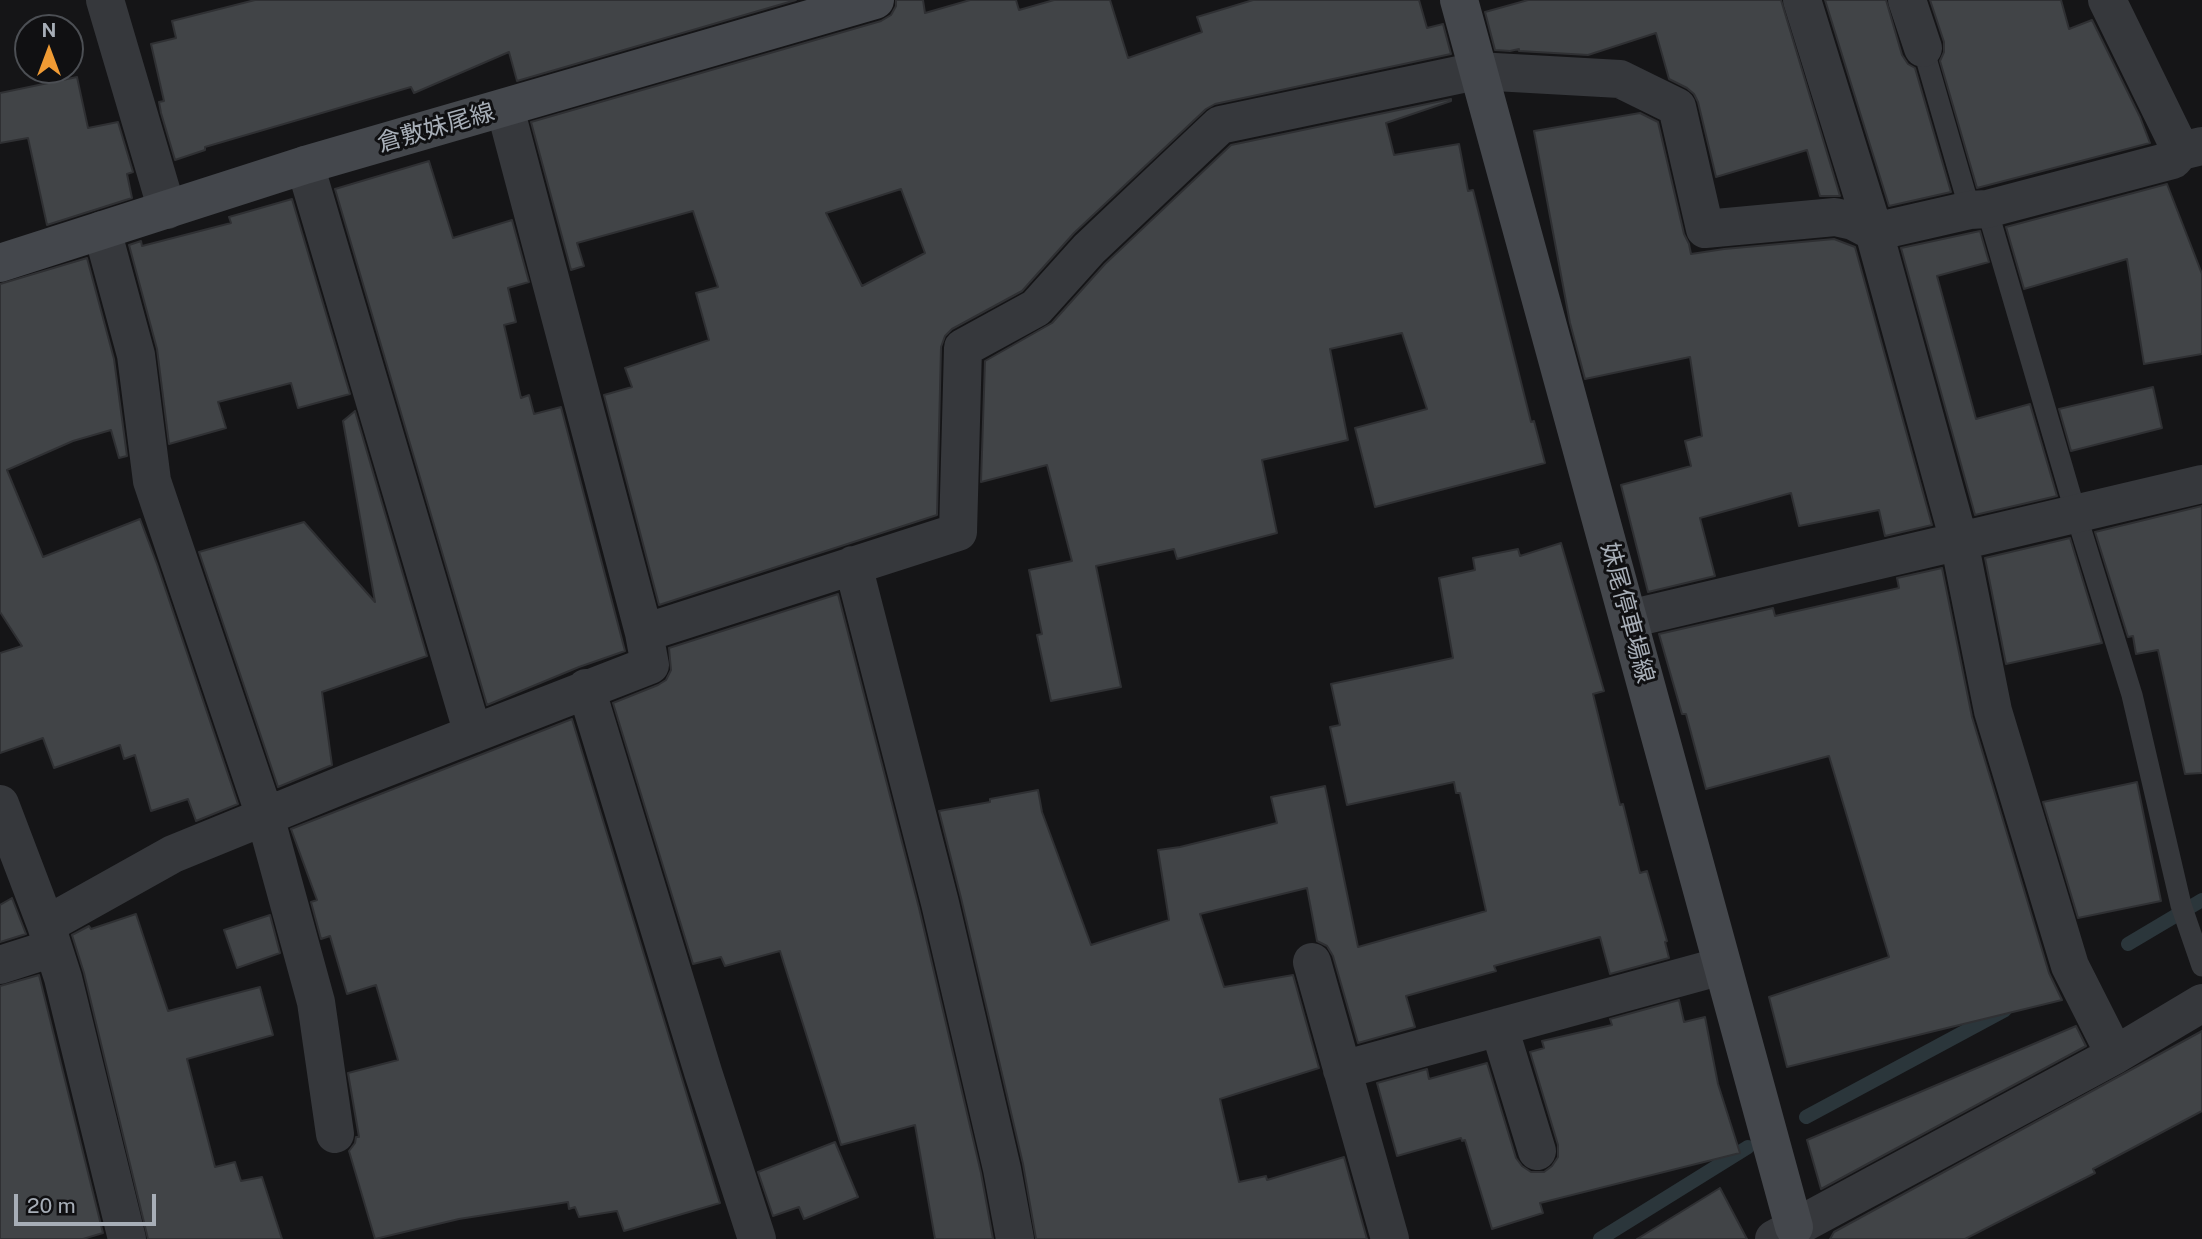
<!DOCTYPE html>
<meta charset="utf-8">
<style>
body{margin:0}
#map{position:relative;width:2202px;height:1239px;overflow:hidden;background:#151517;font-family:"Public Sans",sans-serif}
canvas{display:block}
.north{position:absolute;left:14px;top:14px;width:70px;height:70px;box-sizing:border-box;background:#101012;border:2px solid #4c4f54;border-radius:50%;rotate:0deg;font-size:19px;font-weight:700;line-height:28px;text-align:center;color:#a7aeb7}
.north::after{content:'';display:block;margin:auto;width:24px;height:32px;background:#f09b34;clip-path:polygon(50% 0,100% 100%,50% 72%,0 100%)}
.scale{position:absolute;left:14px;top:1194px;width:142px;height:32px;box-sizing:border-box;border:4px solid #a7aeb7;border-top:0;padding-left:9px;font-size:21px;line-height:24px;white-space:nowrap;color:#a7aeb7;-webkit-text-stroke:5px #101012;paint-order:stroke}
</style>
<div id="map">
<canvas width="2202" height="1239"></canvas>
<div class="north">N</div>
<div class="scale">20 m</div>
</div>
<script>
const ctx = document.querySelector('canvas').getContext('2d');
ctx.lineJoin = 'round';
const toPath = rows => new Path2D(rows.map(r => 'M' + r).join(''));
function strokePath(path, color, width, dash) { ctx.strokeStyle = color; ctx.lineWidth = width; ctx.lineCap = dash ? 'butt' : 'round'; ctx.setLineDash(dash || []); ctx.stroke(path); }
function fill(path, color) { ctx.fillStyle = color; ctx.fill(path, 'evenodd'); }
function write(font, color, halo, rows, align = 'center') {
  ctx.font = font + ' "Public Sans","Noto Sans JP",sans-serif'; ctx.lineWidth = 6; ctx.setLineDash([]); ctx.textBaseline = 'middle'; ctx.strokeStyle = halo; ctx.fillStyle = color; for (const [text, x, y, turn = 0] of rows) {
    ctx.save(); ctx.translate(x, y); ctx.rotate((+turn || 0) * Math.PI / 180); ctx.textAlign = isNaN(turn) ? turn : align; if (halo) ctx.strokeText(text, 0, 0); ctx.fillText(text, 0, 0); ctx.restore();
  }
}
const stream = toPath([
 [2128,944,2202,900],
 [1806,1117,2005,1010],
 [1600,1239,1748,1147]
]);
const building = toPath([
 [255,0,796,0,517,81,509,52,414,93,411,87,205,147,205,150,175,160,161,113,159,102,164,101,151,44,176,38,172,21,255,0],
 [896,0,923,0,925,13,970,0,1016,0,1019,10,1054,0,1110,0,1128,58,1202,32,1197,17,1253,0,1419,0,1427,28,1443,24,1451,54,1215,104,1206,109,1074,233,1022,291,952,329,945,336,941,347,937,515,659,605,604,395,632,387,625,368,709,340,696,293,718,287,693,211,577,243,584,266,571,270,531,122,881,21,891,15,896,6,896,0],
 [901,189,925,253,862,286,826,213,901,189],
 [1528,0,1781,0,1840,196,1820,196,1807,150,1716,177,1698,102,1694,94,1687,88,1669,79,1656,33,1588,55,1519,51,1519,49,1510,51,1495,50,1485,12,1528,0],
 [1825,0,1886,0,1902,55,1908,64,1915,68,1951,192,1889,206,1825,0],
 [1930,0,2061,0,2069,29,2092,20,2140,117,2150,143,1977,188,1940,61,1944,52,1944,42,1930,0],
 [77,77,88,128,118,122,133,172,127,174,132,198,47,225,28,138,0,143,0,93,77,77],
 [1451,99,1451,101,1386,123,1394,155,1459,144,1468,191,1473,190,1531,422,1534,421,1545,463,1375,507,1355,428,1427,409,1402,333,1330,349,1348,440,1262,460,1277,533,1177,559,1174,549,1096,566,1121,687,1051,701,1037,635,1042,634,1029,570,1072,561,1047,465,981,482,985,361,1052,323,1105,264,1231,145,1451,99],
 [1640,113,1658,122,1684,234,1689,244,1691,254,1724,249,1834,239,1855,247,1932,525,1885,536,1879,510,1799,526,1791,493,1700,518,1715,576,1648,592,1621,485,1691,466,1685,441,1702,436,1690,357,1585,379,1570,323,1534,131,1640,113],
 [429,161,453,238,512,220,529,282,508,288,516,322,504,325,521,398,529,395,534,414,561,407,625,651,579,667,487,705,335,189,429,161],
 [2167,184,2202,274,2202,354,2144,364,2127,259,2024,289,2006,227,2167,184],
 [292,199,350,394,298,408,291,383,218,402,226,428,169,444,157,349,129,245,141,241,142,246,231,223,229,217,292,199],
 [1980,231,1989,262,1937,276,1976,419,2030,404,2057,496,1975,515,1901,248,1980,231],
 [87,258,114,359,127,456,119,458,111,430,73,441,7,470,43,557,140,519,157,564,238,804,196,821,188,799,151,811,135,755,124,759,120,745,54,768,43,738,0,753,0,653,22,646,0,612,0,284,87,258],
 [2153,387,2162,428,2071,451,2059,409,2153,387],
 [355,411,427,656,322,692,332,765,278,787,199,552,304,522,375,602,343,421,355,411],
 [2202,506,2202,773,2185,774,2158,650,2136,654,2133,636,2128,637,2095,532,2202,506],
 [2070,538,2102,643,2006,664,1985,558,2070,538],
 [1561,543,1604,691,1593,694,1620,805,1623,804,1640,873,1647,871,1667,941,1665,942,1669,958,1610,974,1600,937,1494,966,1496,971,1406,996,1415,1027,1358,1043,1333,956,1327,946,1317,941,1307,888,1200,914,1224,987,1293,975,1319,1068,1220,1099,1239,1182,1266,1176,1267,1180,1344,1157,1367,1239,1036,1239,1023,1164,961,898,939,811,990,802,990,799,1038,790,1042,812,1091,945,1169,920,1158,850,1180,847,1277,823,1271,797,1325,786,1358,947,1486,911,1460,793,1456,793,1454,782,1347,805,1330,727,1340,725,1331,684,1453,658,1439,578,1475,570,1473,558,1518,549,1520,556,1561,543],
 [1942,568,1972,717,2049,973,2062,1000,1787,1067,1769,997,1889,957,1829,756,1706,789,1686,714,1682,714,1659,634,1773,608,1775,616,1899,588,1897,578,1942,568],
 [838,594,919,908,981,1173,993,1239,935,1239,915,1125,841,1145,780,951,725,966,721,957,693,964,613,703,658,685,666,680,671,670,669,648,838,594],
 [572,719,720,1203,624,1231,617,1211,579,1217,575,1207,569,1209,568,1202,459,1219,375,1239,349,1151,355,1143,356,1137,359,1137,348,1073,398,1060,376,985,347,994,330,936,321,939,311,902,317,900,291,829,572,719],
 [2137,782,2161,901,2078,918,2043,802,2137,782],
 [12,898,26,934,0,942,0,905,12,898],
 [136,914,168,1011,260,987,273,1035,187,1059,215,1167,235,1162,241,1181,262,1177,282,1239,148,1239,84,973,72,935,89,926,91,929,136,914],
 [270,915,280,953,237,968,224,930,270,915],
 [39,975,103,1233,83,1239,0,1239,0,986,39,975],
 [1679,1000,1684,1022,1705,1017,1718,1084,1740,1153,1540,1203,1543,1213,1492,1229,1465,1140,1462,1141,1461,1138,1397,1156,1377,1083,1427,1069,1429,1079,1487,1063,1516,1158,1522,1166,1531,1172,1544,1172,1552,1166,1558,1157,1558,1145,1530,1052,1544,1048,1542,1041,1612,1025,1610,1019,1679,1000],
 [2076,1026,2086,1046,1821,1189,1807,1140,2076,1026],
 [2202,1031,2202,1111,2093,1169,2095,1173,1965,1239,1830,1239,1834,1232,2202,1031],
 [835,1142,858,1197,804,1219,799,1207,773,1216,758,1172,835,1142],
 [1720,1188,1747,1239,1637,1239,1720,1188]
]);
const service = toPath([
 [1923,48,1970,210],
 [1987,209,2076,514,2132,695,2181,905,2202,966]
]);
const minor = toPath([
 [105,0,167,210],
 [1802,0,1874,232,1959,541,1993,711,2070,966,2115,1055],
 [1907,0,1923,48],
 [2107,0,2181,151],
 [305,165,473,734],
 [102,230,136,355,152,481,265,816,316,1002,335,1134],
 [853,565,940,903,1002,1169,1015,1239],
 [1629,619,2202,484],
 [644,633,958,532,963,348,1036,308,1089,249,1220,125,1477,71,1620,79,1677,107,1705,229,1835,217,1853,221,1874,232,1970,210,1987,209,2173,160,2181,151,2202,146],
 [586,688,703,1072,757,1239],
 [0,804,46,925,63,978,127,1239],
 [46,925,173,854,352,781,650,665,644,633,505,108],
 [1312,962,1390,1239],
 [0,965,53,948],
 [1499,1027,1537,1151],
 [1342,1070,1722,966],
 [1774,1239,2115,1055,2202,1003]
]);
const secondary = toPath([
 [1459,0,1794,1227],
 [0,263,305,165,875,0]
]);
const streetNames = [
 ["倉敷妹尾線",436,128,-16],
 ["妹尾停車場線",1627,613,75]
];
strokePath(stream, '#2b363b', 14);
fill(building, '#414447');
strokePath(building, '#2f3033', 2);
strokePath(service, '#36383c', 21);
strokePath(minor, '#36383c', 38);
strokePath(secondary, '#44474c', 38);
write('24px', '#a7aeb7', '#101012', streetNames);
</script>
